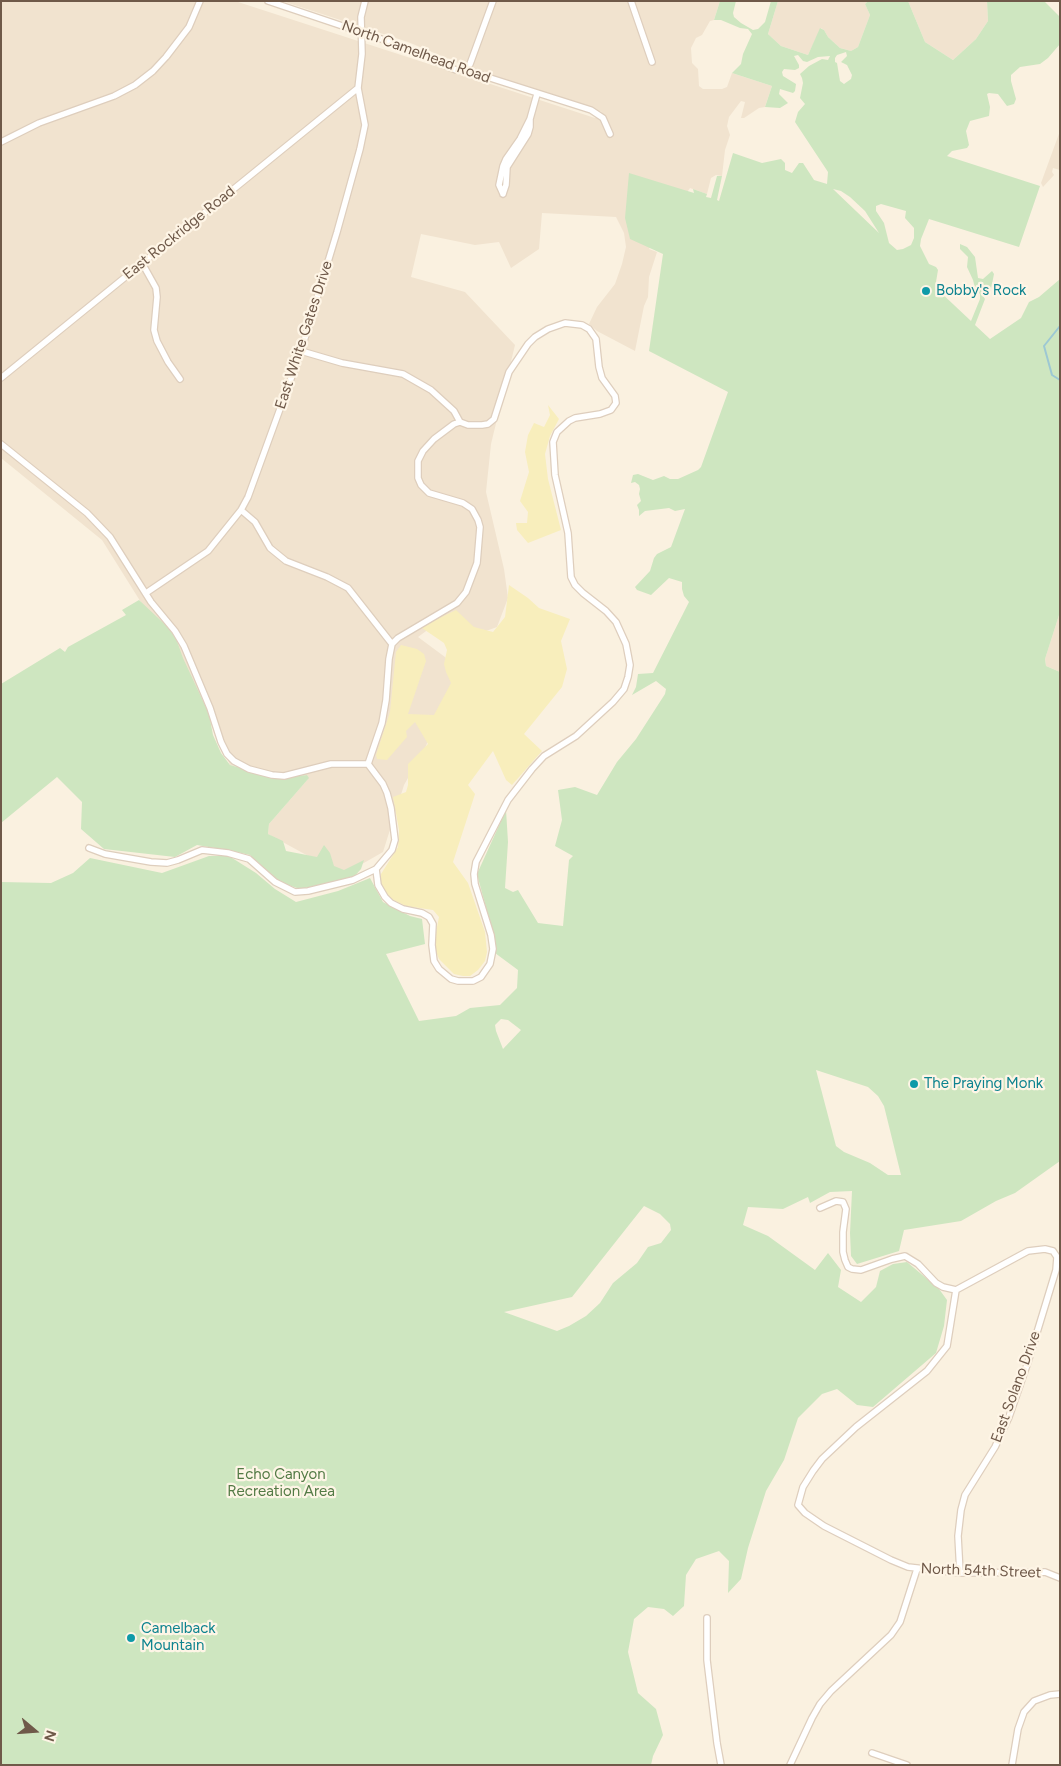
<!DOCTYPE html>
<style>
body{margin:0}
#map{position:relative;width:1061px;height:1766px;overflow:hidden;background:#faf1e0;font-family:Figtree,sans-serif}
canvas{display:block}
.frame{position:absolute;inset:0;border:2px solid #6f5949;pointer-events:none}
.north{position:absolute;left:10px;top:1706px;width:50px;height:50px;-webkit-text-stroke:4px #fef5e6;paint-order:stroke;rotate:108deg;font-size:14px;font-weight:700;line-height:20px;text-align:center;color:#6f5949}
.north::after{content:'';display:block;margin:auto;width:18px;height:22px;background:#6f5949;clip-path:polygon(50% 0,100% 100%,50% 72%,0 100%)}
</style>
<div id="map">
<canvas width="1061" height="1766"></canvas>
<div class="frame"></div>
<div class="north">N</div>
</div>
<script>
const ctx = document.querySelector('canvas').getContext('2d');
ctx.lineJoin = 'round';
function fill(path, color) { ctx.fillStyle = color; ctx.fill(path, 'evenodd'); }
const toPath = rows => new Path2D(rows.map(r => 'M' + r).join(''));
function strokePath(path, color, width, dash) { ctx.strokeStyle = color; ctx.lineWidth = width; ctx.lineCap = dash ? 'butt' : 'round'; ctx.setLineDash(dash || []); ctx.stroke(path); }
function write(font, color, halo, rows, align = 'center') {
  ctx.font = font + ' Figtree,sans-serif'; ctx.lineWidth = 4.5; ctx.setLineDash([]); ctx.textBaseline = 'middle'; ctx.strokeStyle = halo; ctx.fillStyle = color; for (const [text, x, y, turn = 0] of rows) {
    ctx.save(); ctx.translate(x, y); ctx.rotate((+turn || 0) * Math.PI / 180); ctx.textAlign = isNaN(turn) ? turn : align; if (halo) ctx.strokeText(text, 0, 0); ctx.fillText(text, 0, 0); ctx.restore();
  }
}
const residential = toPath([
 [1,1,235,1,595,118,602,112,473,69,408,42,282,1,720,1,714,20,710,21,702,35,696,38,691,48,692,63,698,69,699,86,703,89,722,89,727,87,732,73,772,86,765,107,759,108,744,118,741,118,745,102,741,101,729,117,727,126,730,135,725,150,722,176,716,175,711,178,707,194,690,188,649,249,657,252,649,277,648,297,644,306,635,351,597,331,589,324,597,307,615,284,622,264,626,247,624,233,616,217,542,213,539,249,511,268,499,242,475,245,421,234,411,277,465,292,515,345,491,444,486,492,504,569,508,598,497,627,475,635,448,615,418,637,449,660,453,682,425,748,404,785,383,852,343,875,268,834,269,824,308,779,307,775,277,778,230,765,192,684,102,540,1,458],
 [778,1,868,1,865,4,870,15,858,47,851,51,840,48,828,37,824,30,821,28,808,55,781,46,768,34],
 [908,1,987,1,988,21,976,39,953,60,925,42],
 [1060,131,1060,170,1053,168,1052,172,1054,175,1043,187,1041,183],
 [1060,612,1060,672,1046,666,1045,659]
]);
const green = toPath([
 [720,1,736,1,733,13,734,17,741,23,753,30,758,29,765,22,771,1,778,1,768,34,781,46,808,55,820,28,824,30,828,37,840,48,851,51,858,47,870,15,865,4,868,1,908,1,925,42,953,60,976,39,988,21,987,1,1044,1,1060,17,1060,44,1048,58,1040,64,1020,67,1011,75,1011,81,1016,99,1014,104,1007,106,998,94,989,93,987,94,990,107,989,116,970,121,966,131,969,145,967,148,952,151,947,156,1040,186,1019,247,929,219,921,239,920,246,929,264,936,267,938,270,936,282,937,289,971,321,980,299,980,294,975,288,973,280,967,267,968,257,960,249,960,244,967,247,975,257,978,278,983,279,992,271,994,274,991,289,988,293,983,296,985,299,975,325,990,339,1021,318,1029,302,1039,297,1060,279,1060,612,1045,659,1046,666,1060,672,1060,1161,1015,1193,996,1201,961,1221,904,1230,899,1251,857,1264,851,1256,850,1233,852,1191,830,1192,810,1203,808,1197,783,1209,748,1207,743,1225,768,1236,815,1270,828,1253,841,1270,838,1287,861,1302,876,1287,880,1271,893,1264,907,1262,939,1289,947,1300,944,1326,936,1353,873,1407,857,1405,837,1389,822,1394,798,1418,784,1460,766,1491,748,1548,741,1579,728,1593,729,1561,719,1551,696,1559,686,1575,684,1606,673,1616,664,1609,648,1607,634,1619,628,1652,638,1693,656,1709,663,1735,653,1756,651,1765,1,1765,1,882,51,883,73,873,90,858,162,873,209,856,229,856,256,873,275,889,296,902,338,891,370,878,383,902,410,916,422,919,425,944,386,954,419,1021,456,1016,470,1008,500,1005,517,988,518,970,495,953,488,915,477,874,506,810,508,842,505,888,513,892,518,890,538,923,563,926,569,860,573,856,555,846,562,820,558,790,575,787,597,795,617,762,636,739,665,694,666,689,656,681,632,695,636,687,638,674,653,673,689,602,684,596,682,589,682,582,669,578,651,595,637,590,635,587,650,571,654,558,657,554,671,547,685,509,675,511,669,508,645,511,639,516,639,510,637,505,641,501,639,494,640,489,639,485,635,482,631,483,633,475,638,474,653,480,664,476,670,479,678,479,698,470,701,467,728,392,649,351,663,254,630,239,625,218,629,173,694,193,693,189,707,194,706,197,711,198,717,176,722,176,717,200,719,201,733,153,762,163,781,159,785,163,785,170,792,173,799,163,803,163,814,180,827,184,828,172,795,122,798,112,805,104,800,98,803,83,802,78,800,74,809,66,822,59,828,60,830,56,818,57,807,62,803,61,798,55,794,56,799,65,799,68,795,70,784,69,782,72,783,76,796,84,795,91,793,93,780,89,779,94,788,103,780,108,765,107,772,86,732,73,741,64,743,54,752,34,748,29,740,28,721,20,714,20],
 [846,52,847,56,841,62,847,65,852,75,851,79,844,84,840,81,837,63,835,62,835,58,837,55],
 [833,189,841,191,850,197,865,211,879,233],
 [881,204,906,211,905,218,914,228,914,238,911,245,903,249,897,250,889,243,884,223,876,211,876,206],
 [501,1019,508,1020,521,1030,503,1049,496,1031,495,1025],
 [816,1070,868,1087,878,1096,884,1106,901,1175,888,1175,870,1163,844,1152,836,1146],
 [644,1206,660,1214,670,1224,671,1230,661,1243,648,1247,637,1263,613,1283,600,1303,586,1316,569,1326,557,1331,504,1312,572,1297],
 [139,600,174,633,183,658,209,714,213,735,221,753,230,765,277,778,307,775,309,778,269,824,268,834,283,841,286,851,317,857,324,845,330,853,334,866,344,870,364,860,361,869,353,878,300,889,279,882,250,855,232,851,197,845,175,857,104,849,81,829,82,802,57,777,1,823,1,684,60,648,65,652,68,647,126,615,122,610]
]);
const sand = toPath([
 [548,405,559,419,550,436,545,454,548,479,561,530,528,543,517,530,516,523,527,523,528,512,520,501,529,472,525,452,528,435,534,423,544,427,550,415],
 [509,585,528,598,539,608,570,619,561,641,567,669,562,687,524,734,542,751,512,785,506,780,493,751,468,785,475,794,453,862,468,883,485,932,487,952,485,961,478,970,470,976,463,976,454,974,439,959,435,949,435,937,439,917,433,910,406,906,389,898,380,885,381,874,398,847,399,830,393,797,406,792,408,785,408,764,428,744,415,722,406,731,407,737,387,760,377,759,376,755,390,712,396,652,401,645,417,649,424,654,426,661,408,714,434,715,451,683,446,672,444,664,447,650,444,643,422,628,425,625,456,610,474,627,493,632,505,617]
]);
const stream = toPath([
 [1060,326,1044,346,1052,375,1060,380]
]);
const street = toPath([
 [268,1,393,43,456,70,465,70,591,110,603,118,610,134],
 [631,1,652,62],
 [465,70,470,64,493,1],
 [1,142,39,123,114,96,135,85,153,71,166,57,189,27,200,1],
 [503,194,506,185,507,167,528,134,530,127,530,119,537,94],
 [503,194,499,185,503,166,506,159,520,139,530,119],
 [142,263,156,288,157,297,154,330,157,341,168,362,180,379],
 [301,351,342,363,403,374,431,390,454,411,460,422],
 [1,378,358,88],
 [1,444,87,513,110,537,151,602,175,631,184,646,210,708,221,742,227,754,234,761,249,769,272,775,284,776,331,764,368,764,383,784,387,793,391,808,395,840,392,850,376,869,353,880,308,891,295,892,275,882,249,859,228,853,202,850,178,860,167,863,151,862,105,854,89,848],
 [241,510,255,522,270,548,286,561,327,577,348,588,392,644],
 [146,593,208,551,241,510,248,497,301,351,337,232,360,149,365,125,358,88,362,54,361,17,365,1],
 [368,764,382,723,386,700,389,659,392,644,398,638,457,603,466,592,477,563,480,527,478,520,472,509,463,503,429,493,421,485,418,478,418,461,423,451,434,439,454,424,460,422],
 [376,869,378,885,385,897,391,903,403,909,422,913,429,917,433,924,432,945,434,961,439,969,451,979,458,981,473,981,481,977,490,964,493,949,491,935,475,884,474,874,476,862,508,800,532,769,544,756,576,736,613,702,624,689,628,677,630,665,626,644,616,622,606,611,583,593,575,585,571,577,568,533,555,475,553,442,557,432,569,421,575,418,600,414,611,410,616,403,615,396,602,378,599,367,596,339,589,329,582,325,565,323,548,329,535,337,528,344,509,372,494,419,488,424,482,425,468,425,460,422],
 [820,1208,836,1201,843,1202,846,1209,843,1232,843,1252,845,1260,848,1267,852,1269,861,1270,892,1259,905,1256,918,1264,936,1283,943,1287,956,1290,947,1346,927,1371,856,1427,822,1459,813,1471,803,1487,798,1505,805,1513,824,1526,891,1560,908,1567,960,1573,1045,1572,1060,1578],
 [956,1290,1028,1251,1045,1249,1053,1251,1057,1257,1056,1270,1028,1362,1009,1417,995,1447,965,1495,961,1510,958,1536,960,1573],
 [707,1618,707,1660,717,1743,721,1765],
 [872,1753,907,1765],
 [790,1765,812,1718,820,1704,831,1691,891,1635,900,1622,917,1569],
 [1012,1765,1018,1729,1024,1712,1034,1701,1050,1695,1060,1694]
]);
const markers = [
 [926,291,5,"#0f9aa8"],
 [914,1084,5,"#0f9aa8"],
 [131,1638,5,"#0f9aa8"]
];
const streetNames = [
 ["North Camelhead Road",416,52,20],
 ["East Rockridge Road",179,233,-39],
 ["East White Gates Drive",304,335,-72],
 ["East Solano Drive",1016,1387,-70],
 ["North 54th Street",981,1571,2]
];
const cultureNames = [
 ["Bobby's Rock",936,291],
 ["The Praying Monk",924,1084],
 ["Camelback",141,1629],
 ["Mountain",141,1646]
];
const parkNames = [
 ["Echo Canyon",281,1475],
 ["Recreation Area",281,1492]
];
fill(residential, '#f1e3cf');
fill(green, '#cee6c0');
fill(sand, '#f8eebc');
strokePath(stream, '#9dc8d3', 2);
strokePath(street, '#decebd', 8);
strokePath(street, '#fff', 5.5);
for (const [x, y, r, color] of markers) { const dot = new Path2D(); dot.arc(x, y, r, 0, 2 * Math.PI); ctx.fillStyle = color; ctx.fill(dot); strokePath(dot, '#fef5e6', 2); }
write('15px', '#6f5949', '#fef5e6', streetNames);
write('15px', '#0d838f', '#fef5e6', cultureNames, 'left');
write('15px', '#537a45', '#fef5e6', parkNames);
</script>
